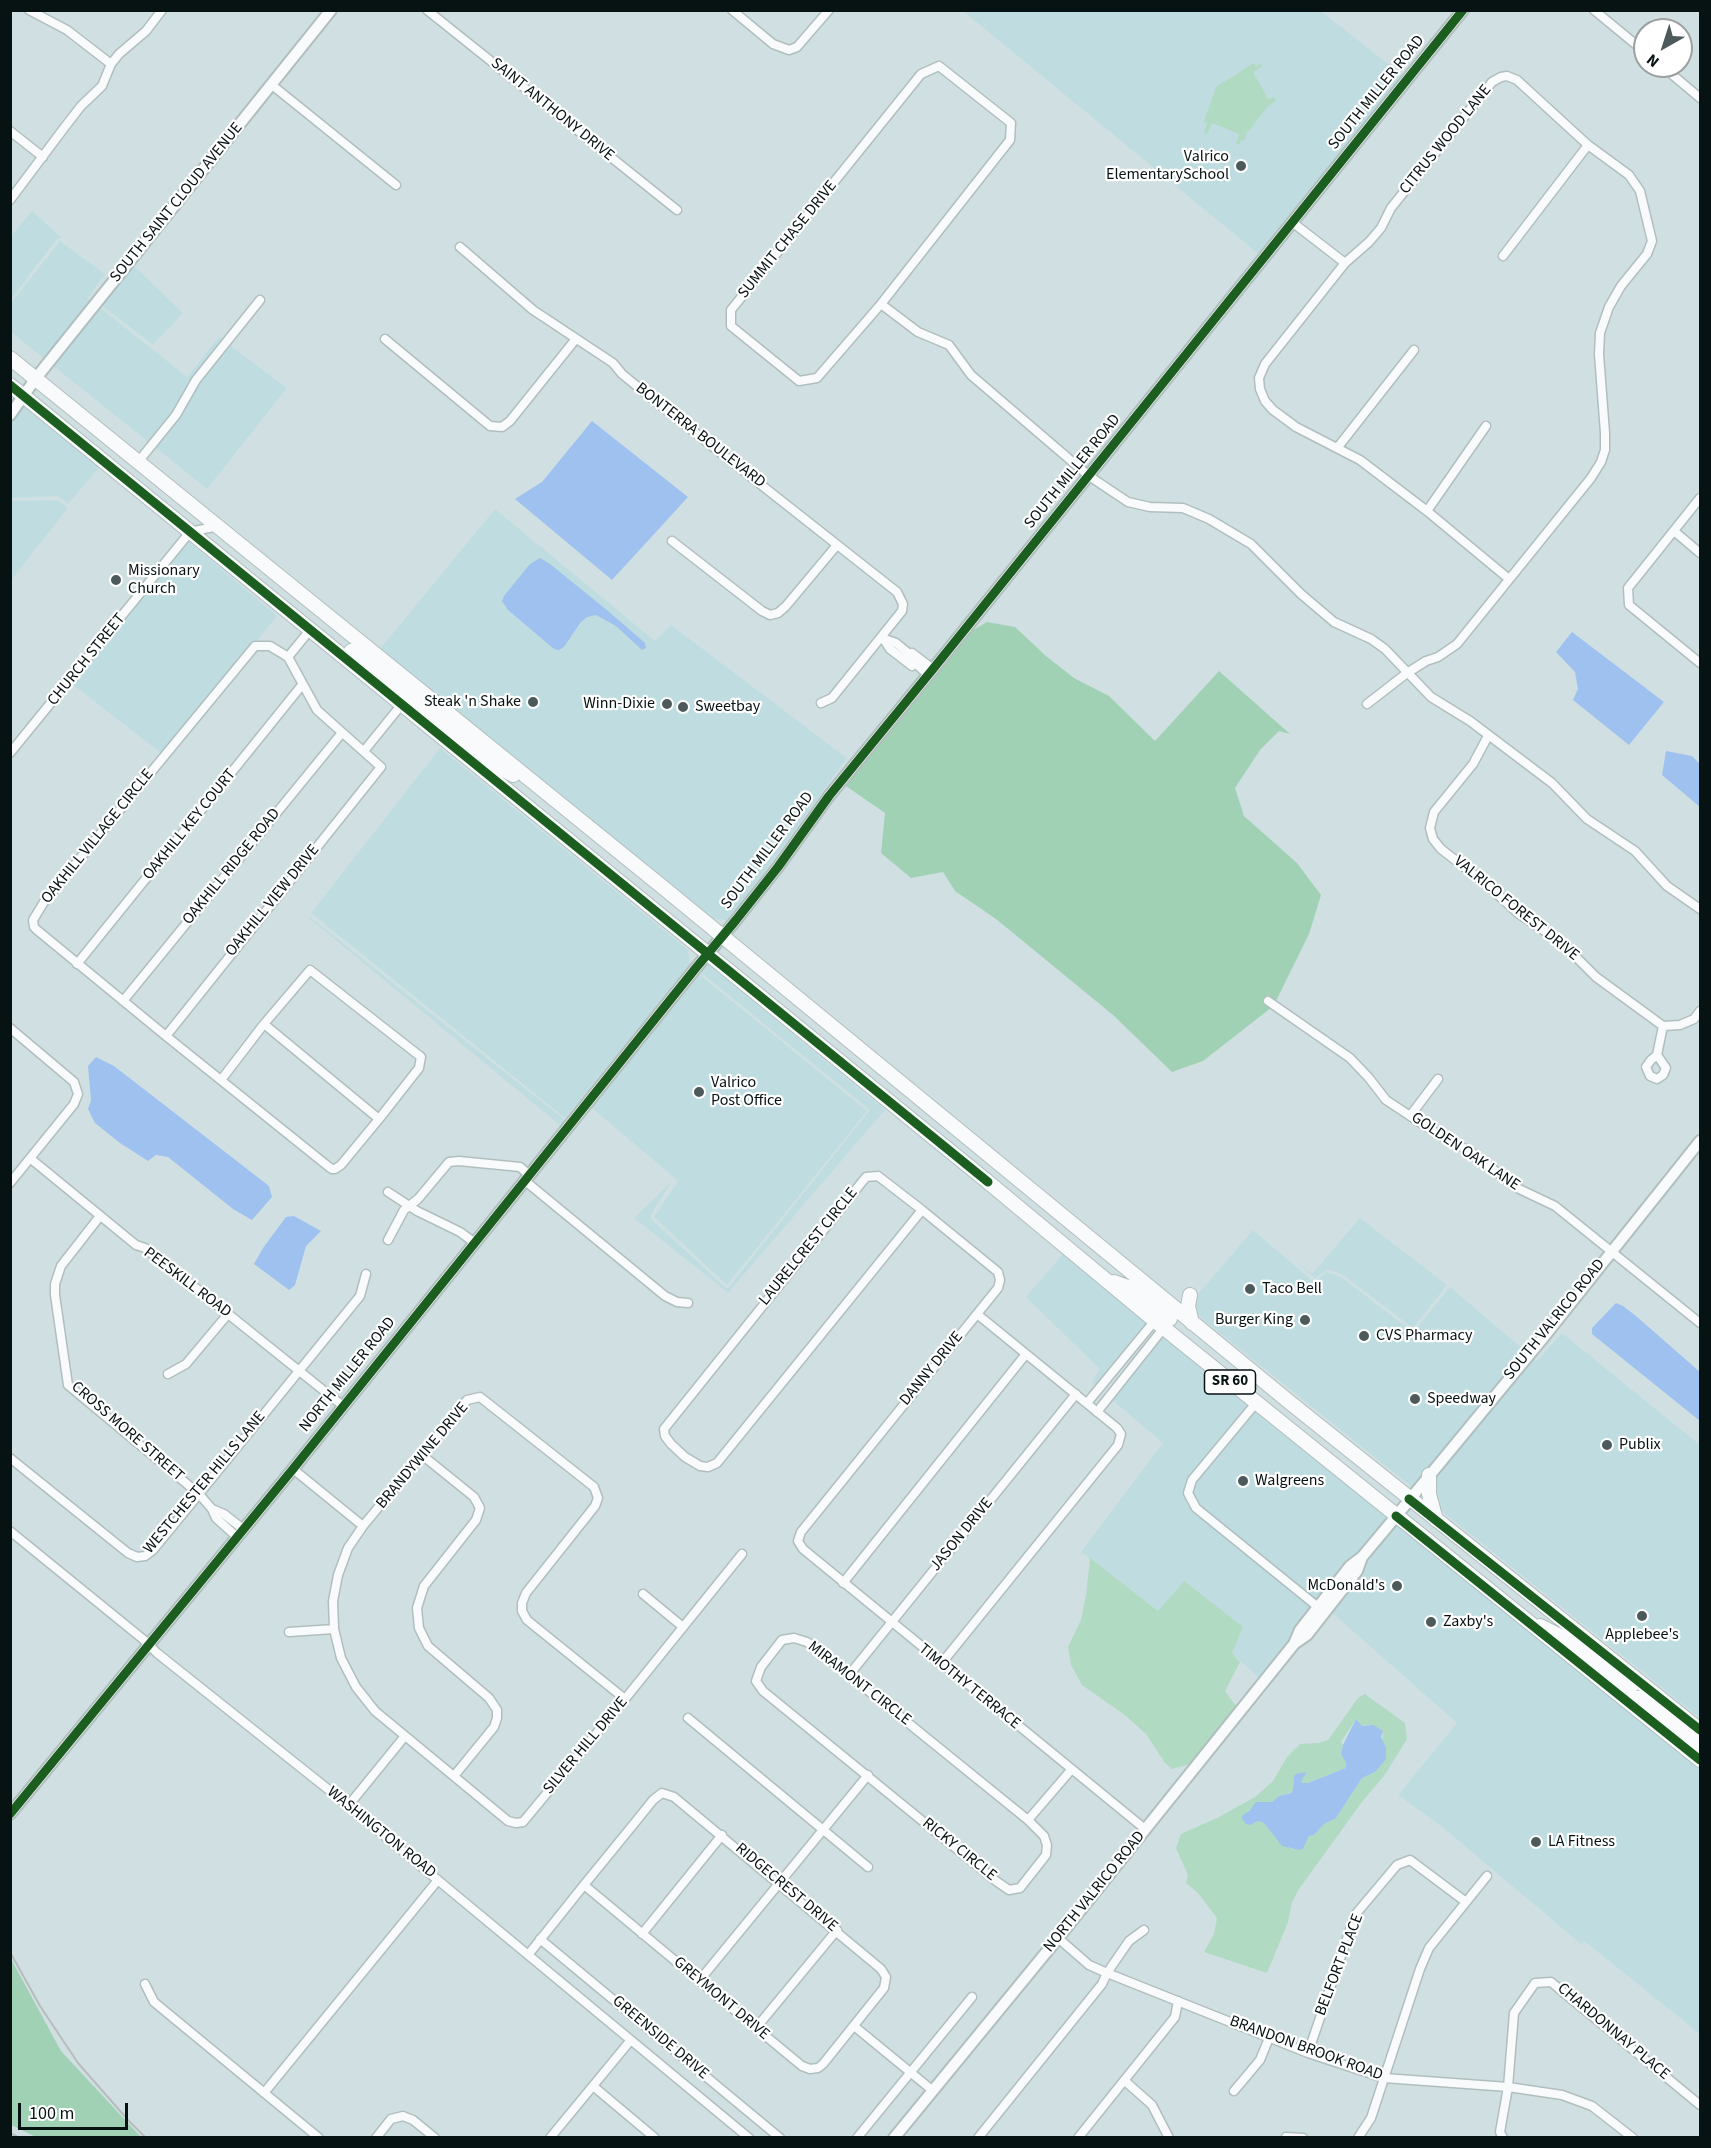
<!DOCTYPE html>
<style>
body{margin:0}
#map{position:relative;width:1711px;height:2148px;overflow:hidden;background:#d0e0e2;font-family:"Source Sans 3",sans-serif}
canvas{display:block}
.frame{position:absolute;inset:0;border:12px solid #071213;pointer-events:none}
.north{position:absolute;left:1633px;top:18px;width:60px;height:60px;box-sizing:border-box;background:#fff;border:2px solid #9ca0a1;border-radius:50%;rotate:219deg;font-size:16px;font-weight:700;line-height:24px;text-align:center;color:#071213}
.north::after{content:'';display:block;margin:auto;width:21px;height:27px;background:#4d5a5b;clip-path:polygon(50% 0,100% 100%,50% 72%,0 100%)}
.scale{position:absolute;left:18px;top:2103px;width:110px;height:27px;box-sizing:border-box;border:3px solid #071213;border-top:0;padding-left:8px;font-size:18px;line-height:21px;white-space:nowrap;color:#071213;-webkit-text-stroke:4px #fff;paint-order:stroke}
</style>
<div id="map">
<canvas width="1711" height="2148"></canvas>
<div class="frame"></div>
<div class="north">N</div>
<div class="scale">100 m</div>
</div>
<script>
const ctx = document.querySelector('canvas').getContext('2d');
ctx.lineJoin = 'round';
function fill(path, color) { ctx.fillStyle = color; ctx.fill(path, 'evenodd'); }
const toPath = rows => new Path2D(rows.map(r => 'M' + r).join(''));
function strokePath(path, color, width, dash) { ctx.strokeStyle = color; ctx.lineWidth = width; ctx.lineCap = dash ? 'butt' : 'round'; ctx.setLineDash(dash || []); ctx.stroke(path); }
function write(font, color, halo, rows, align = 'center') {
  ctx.font = font + ' "Source Sans 3",sans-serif'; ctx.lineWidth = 4.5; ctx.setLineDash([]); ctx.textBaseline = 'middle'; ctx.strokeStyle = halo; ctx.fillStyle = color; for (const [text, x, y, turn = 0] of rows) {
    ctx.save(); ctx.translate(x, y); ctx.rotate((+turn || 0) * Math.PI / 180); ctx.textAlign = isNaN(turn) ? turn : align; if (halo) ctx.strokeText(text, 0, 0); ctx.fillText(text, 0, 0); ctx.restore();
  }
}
const built = toPath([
 [963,11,1321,11,1403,76,1261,256],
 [32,211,62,238,57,239,11,299,11,236],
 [60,241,105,274,88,298,187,377,219,337,287,388,207,489,11,332,10,304],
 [132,264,183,313,153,345,100,304],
 [10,396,100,467,68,504,58,496,11,498],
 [57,500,68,508,11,580,11,501],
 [495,509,655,641,671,625,847,758,743,902,726,920,713,919,699,911,380,649],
 [188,541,277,616,256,642,252,644,161,753,72,684],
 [440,748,688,950,690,965,565,1118,311,913],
 [310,917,566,1121,562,1127,309,918],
 [705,962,885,1110,728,1293,634,1218,672,1181,651,1215,651,1219,725,1287,728,1288,870,1110,699,971],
 [700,975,867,1111,727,1285,654,1217,678,1181,590,1106],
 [1360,1218,1447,1285,1413,1328,1343,1275,1328,1269,1315,1278,1291,1258,1312,1274],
 [1253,1230,1314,1282,1327,1272,1341,1277,1413,1332,1450,1287,1537,1361,1562,1333,1700,1445,1700,1718,1195,1313,1194,1299],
 [1064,1253,1148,1321,1096,1386,1092,1382,1100,1369,1026,1297],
 [1163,1333,1251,1404,1185,1495,1192,1511,1316,1611,1261,1680,1232,1653,1184,1581,1158,1611,1081,1552,1163,1443,1112,1400],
 [1256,1409,1391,1517,1321,1605,1199,1506,1192,1493,1195,1482],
 [1397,1522,1700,1766,1700,2034,1584,1941,1581,1944,1441,1826,1398,1795,1457,1723,1328,1609]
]);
const green = toPath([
 [1254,63,1256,67,1261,64,1262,66,1253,72,1268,99,1274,97,1276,101,1268,106,1247,133,1244,141,1241,140,1239,145,1236,144,1239,134,1212,123,1207,134,1204,133,1207,123,1204,121,1216,87],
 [1090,1558,1158,1611,1184,1581,1243,1627,1232,1653,1240,1662,1225,1691,1236,1706,1193,1763,1172,1769,1165,1763,1146,1734,1126,1716,1082,1685,1071,1665,1068,1647,1081,1620,1086,1595],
 [1365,1694,1405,1723,1407,1739,1384,1776,1362,1802,1299,1889,1292,1902,1288,1922,1267,1973,1204,1952,1214,1934,1217,1918,1198,1893,1186,1883,1188,1875,1176,1848,1181,1834,1217,1818,1255,1797,1273,1781,1287,1757,1300,1744,1319,1743,1328,1740,1358,1698],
 [1356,1719,1362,1726,1369,1725,1383,1733,1382,1741,1386,1748,1375,1772,1362,1778,1336,1818,1324,1824,1314,1835,1309,1836,1303,1849,1299,1850,1289,1848,1275,1837,1264,1823,1258,1821,1250,1825,1247,1811,1263,1804,1272,1802,1279,1796,1290,1793,1293,1789,1294,1776,1307,1772,1300,1781,1302,1783,1308,1783,1346,1768,1346,1763,1341,1754,1343,1745,1341,1742]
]);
const forest = toPath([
 [987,622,1015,627,1046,656,1074,678,1109,696,1155,741,1219,671,1290,734,1279,731,1260,750,1235,788,1244,816,1297,863,1321,895,1309,934,1276,1001,1268,995,1263,1002,1271,1008,1203,1061,1172,1072,1113,1015,996,919,955,891,943,872,911,878,881,853,885,813,843,784,966,634],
 [10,1957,61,2051,141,2137,36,2137,11,2125]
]);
const water = toPath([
 [592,421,688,497,612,580,515,499,542,482],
 [540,558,550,564,608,611,645,643,646,648,642,650,616,626,596,615,587,617,580,623,564,647,559,650,554,649,508,610,502,601,504,596,530,564],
 [1572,632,1664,702,1629,745,1573,700,1578,689,1575,672,1556,652],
 [1666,751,1692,756,1700,764,1700,807,1662,775],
 [96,1057,114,1066,269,1186,272,1197,252,1220,233,1209,168,1157,156,1155,148,1161,120,1143,95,1123,88,1109,91,1100,88,1066],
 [294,1216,321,1231,306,1246,295,1285,289,1290,254,1264,263,1248,286,1217],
 [1616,1303,1623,1306,1636,1316,1700,1372,1700,1421,1592,1334,1592,1328],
 [1356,1719,1362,1726,1373,1725,1383,1731,1381,1737,1386,1748,1386,1759,1375,1772,1362,1778,1336,1818,1324,1824,1314,1835,1309,1836,1303,1849,1299,1850,1282,1846,1264,1823,1258,1821,1250,1825,1246,1824,1242,1819,1242,1816,1250,1810,1256,1802,1272,1802,1279,1796,1291,1793,1293,1789,1294,1776,1296,1774,1307,1772,1301,1781,1302,1783,1308,1783,1346,1768,1346,1763,1341,1754,1343,1745]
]);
const minor = toPath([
 [29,10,67,30,111,64],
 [427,10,677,210],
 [732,10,773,44,789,50,797,47,803,40,829,10],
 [1594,10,1645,52],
 [939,66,1011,123,1010,140,881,304,817,378,799,381,731,326,731,310,921,74,939,66],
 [1662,66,1700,98],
 [272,85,396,185],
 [10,131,43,157],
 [10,200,64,128,81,106,102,86,111,64,119,54,146,31,162,10],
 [1292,222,1345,263],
 [460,247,533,310,613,363,622,374,660,405,897,592,903,604,902,611,832,698,821,703],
 [1503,256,1588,145],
 [881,304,918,332,949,345,971,375,1089,476,1128,502,1150,507,1183,508,1209,519,1251,544,1301,594,1334,622,1371,639,1385,649,1431,697,1470,721,1552,783,1587,819,1635,851,1667,886,1700,909],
 [385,339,490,426,502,427,510,421,575,340],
 [1338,447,1414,350],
 [138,462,176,415,196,380,260,300],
 [1700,498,1628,588,1629,605,1700,663],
 [1427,511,1486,426],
 [1674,531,1700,553],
 [672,541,762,611,770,615,778,613,786,606,837,545],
 [882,638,896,643,907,652,910,658,928,675],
 [883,638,890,649,912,666],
 [912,653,933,669],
 [288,657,310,630],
 [1367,704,1407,673,1426,661,1438,657,1457,644,1591,478,1601,462,1605,450,1605,433,1599,354,1600,333,1609,307,1621,286,1647,254,1652,241,1640,191,1629,175,1588,145,1517,80,1507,76,1501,77,1492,82,1391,208,1381,228,1369,242,1345,263,1265,364,1259,378,1260,389,1265,401,1273,410,1296,427,1360,460,1427,511,1509,579],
 [1488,736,1473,764,1434,812,1430,828,1433,839,1441,849,1486,884,1519,914,1561,942,1596,977,1663,1026,1680,1025,1694,1019,1700,1011],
 [364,751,402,704],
 [10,753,190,532,218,526],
 [77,964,302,685],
 [123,1001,341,734],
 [1268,1001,1350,1058,1369,1078,1386,1100,1439,1135,1471,1152,1517,1188,1555,1206,1700,1323],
 [264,1024,379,1119],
 [10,1028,74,1082,78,1094,74,1104,10,1183],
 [166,1036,381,767,317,710,288,657,270,646,255,646,44,902,33,920,34,927,37,930,166,1036,329,1167,332,1169,335,1169,341,1165,379,1119,419,1068,421,1057,310,970,264,1024,221,1080],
 [1657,1055,1666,1068,1663,1075,1657,1079,1650,1076,1646,1067,1651,1060,1657,1055,1663,1026],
 [1410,1116,1438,1079],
 [31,1159,136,1245,145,1248,197,1289,343,1406],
 [878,1176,922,1210,717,1463,708,1467,700,1466,685,1457,671,1444,665,1436,664,1429,866,1177,878,1176],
 [524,1180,665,1296,677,1302,688,1303],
 [388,1192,417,1211,460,1232,475,1243],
 [922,1210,998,1272,1000,1280,998,1288,801,1532,798,1541,803,1549,1145,1829],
 [100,1216,61,1266,55,1284,55,1295,68,1385,199,1494,212,1509,216,1518,237,1537],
 [388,1240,404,1210,418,1199,449,1162,459,1161,520,1167,528,1174],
 [168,1374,186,1364,228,1314],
 [1087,1403,1157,1318],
 [1256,1403,1192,1480,1188,1493,1196,1508,1318,1607],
 [1097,1412,1166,1325],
 [422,1455,474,1497,480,1508,476,1520,424,1586,417,1608,419,1628,428,1646,489,1698,497,1710,497,1718,494,1727,454,1776],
 [10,1458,128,1553,137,1557,145,1556,153,1550,199,1494,360,1296,366,1274],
 [293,1469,363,1526],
 [212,1509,224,1514,243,1529],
 [10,1531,144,1640,157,1653,334,1794,749,2138],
 [843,1583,1026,1354],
 [643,1594,683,1627],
 [289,1632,334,1629],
 [794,1638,807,1642,849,1675,1028,1820,1044,1836,1047,1845,1046,1855,1020,1888,1009,1890,996,1881,763,1691,756,1681,761,1667,782,1640,794,1638],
 [941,1664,1118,1445,1121,1434,1117,1428,977,1314],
 [849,1675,1076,1394],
 [625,1699,527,1620,522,1611,522,1603,526,1593,595,1506,598,1498,594,1487,480,1397,467,1400,363,1526,348,1548,338,1575,333,1601,334,1629,341,1658,356,1687,375,1711,508,1821,516,1823,523,1822,625,1699,742,1554],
 [688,1718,868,1867],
 [348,1806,405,1736],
 [1028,1820,1071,1770],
 [642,1934,722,1835],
 [1058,1938,1089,1965,1107,1973,1308,2053,1384,2078,1508,2087,1562,2095,1592,2106,1633,2138],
 [540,1939,780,2138],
 [528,1955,584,1885,637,1820,653,1800,662,1793,674,1797,881,1969,886,1977,884,1988,823,2064,818,2068,810,2069,802,2066,756,2028,584,1885],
 [699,1981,868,1775],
 [145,1984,154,2002,319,2138],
 [854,2026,932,2090],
 [756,2028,837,1930],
 [1308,2053,1355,1915,1397,1865,1410,1860,1466,1902],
 [1125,2081,1152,2105,1169,2138],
 [593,2086,655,2138],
 [1234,2091,1260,2060,1269,2038],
 [264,2093,438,1880],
 [1286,2137,1303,2138],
 [376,2138,391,2119,403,2116,413,2120,435,2138],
 [550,2138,630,2041],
 [857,2138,972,1997],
 [978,2138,1102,1984,1107,1973,1129,1941,1144,1930],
 [1078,2138,1175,2017,1178,2001],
 [1358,2138,1371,2118,1420,1969,1429,1948,1487,1876],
 [1503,2138,1500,2132,1508,2087,1514,2013,1535,1983,1551,1982,1700,2105]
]);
const tertiary = toPath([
 [10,415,36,378,331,10],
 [1294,1644,1307,1635,1357,1571,1362,1557,1383,1532,1543,1338,1700,1141],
 [10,1814,293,1469,695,969,736,920,778,867,829,796,933,669,1463,10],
 [894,2138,1058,1938,1294,1644,1300,1630,1350,1566,1362,1557]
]);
const trunk = toPath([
 [10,358,665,889,1293,1405,1700,1730],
 [10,385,988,1182,1154,1320,1700,1760],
 [351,651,395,686,405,690,414,686],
 [402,704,411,701,421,704,495,765,513,775],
 [1114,1282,1131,1288,1170,1319],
 [1190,1295,1188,1306,1192,1323],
 [1429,1475,1429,1494,1436,1520],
 [1540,1626,1564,1638,1618,1682,1631,1685,1639,1681],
 [1625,1700,1631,1697,1639,1698,1647,1702,1700,1745]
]);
const rail = toPath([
 [10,1952,40,2006,78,2063,128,2120,146,2138],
 [10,2133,20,2138]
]);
const cycleway = toPath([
 [10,385,988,1182],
 [1409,1499,1700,1730],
 [1396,1516,1700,1760],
 [10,1814,293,1469,695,969,736,920,778,867,829,796,933,669,1463,10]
]);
const markers = [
 [1241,166,6,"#4d5a5b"],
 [116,580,6,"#4d5a5b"],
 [533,702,6,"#4d5a5b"],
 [667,704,6,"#4d5a5b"],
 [683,707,6,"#4d5a5b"],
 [699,1092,6,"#4d5a5b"],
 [1250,1289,6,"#4d5a5b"],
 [1305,1320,6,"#4d5a5b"],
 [1364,1336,6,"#4d5a5b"],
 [1415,1399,6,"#4d5a5b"],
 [1607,1445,6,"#4d5a5b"],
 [1243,1481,6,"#4d5a5b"],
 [1397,1586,6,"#4d5a5b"],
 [1642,1616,6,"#4d5a5b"],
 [1431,1622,6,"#4d5a5b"],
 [1536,1842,6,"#4d5a5b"]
];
const shields = [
 [1230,1382,51]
];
const shieldNames = [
 ["SR 60",1230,1382]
];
const streetNames = [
 ["SOUTH MILLER ROAD",1377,93,-51],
 ["SAINT ANTHONY DRIVE",552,110,39],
 ["CITRUS WOOD LANE",1446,140,-51],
 ["SOUTH SAINT CLOUD AVENUE",177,203,-51],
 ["SUMMIT CHASE DRIVE",788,240,-51],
 ["BONTERRA BOULEVARD",700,436,38],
 ["SOUTH MILLER ROAD",1073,472,-51],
 ["CHURCH STREET",87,660,-51],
 ["OAKHILL KEY COURT",190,825,-51],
 ["OAKHILL VILLAGE CIRCLE",98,837,-51],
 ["SOUTH MILLER ROAD",768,851,-53],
 ["OAKHILL RIDGE ROAD",232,867,-51],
 ["OAKHILL VIEW DRIVE",273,901,-51],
 ["VALRICO FOREST DRIVE",1516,909,39],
 ["GOLDEN OAK LANE",1465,1152,34],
 ["LAURELCREST CIRCLE",809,1247,-51],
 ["PEESKILL ROAD",187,1283,37],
 ["SOUTH VALRICO ROAD",1555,1320,-51],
 ["DANNY DRIVE",932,1369,-51],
 ["NORTH MILLER ROAD",348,1375,-51],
 ["CROSS MORE STREET",127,1432,41],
 ["BRANDYWINE DRIVE",423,1456,-50],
 ["WESTCHESTER HILLS LANE",205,1483,-50],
 ["JASON DRIVE",962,1535,-51],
 ["MIRAMONT CIRCLE",859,1684,38],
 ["TIMOTHY TERRACE",969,1687,39],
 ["SILVER HILL DRIVE",586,1746,-50],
 ["WASHINGTON ROAD",381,1833,39],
 ["RICKY CIRCLE",959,1850,39],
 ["RIDGECREST DRIVE",786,1888,40],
 ["NORTH VALRICO ROAD",1095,1892,-51],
 ["BELFORT PLACE",1340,1965,-69],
 ["GREYMONT DRIVE",721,1999,40],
 ["CHARDONNAY PLACE",1613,2032,40],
 ["GREENSIDE DRIVE",660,2038,40],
 ["BRANDON BROOK ROAD",1306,2049,20]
];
const poiNames = [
 ["Valrico",1229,157,"right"],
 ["ElementarySchool",1229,175,"right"],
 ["Missionary",128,571],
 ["Church",128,589],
 ["Steak 'n Shake",521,702,"right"],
 ["Winn-Dixie",655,704,"right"],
 ["Sweetbay",695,707],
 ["Valrico",711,1083],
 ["Post Office",711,1101],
 ["Taco Bell",1262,1289],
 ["Burger King",1293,1320,"right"],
 ["CVS Pharmacy",1376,1336],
 ["Speedway",1427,1399],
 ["Publix",1619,1445],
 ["Walgreens",1255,1481],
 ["McDonald's",1385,1586,"right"],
 ["Zaxby's",1443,1622],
 ["Applebee's",1642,1635,"center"],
 ["LA Fitness",1548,1842]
];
fill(built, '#bfdde0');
fill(green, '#b0dac2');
fill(forest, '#a1d1b5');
fill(water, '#9ec1ef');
strokePath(minor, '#b1bebe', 11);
strokePath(tertiary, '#b1bebe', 14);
strokePath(trunk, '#b1bebe', 16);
strokePath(minor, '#f8fafb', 8);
strokePath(tertiary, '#f8fafb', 10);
strokePath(trunk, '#f8fafb', 14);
strokePath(rail, '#b8bcbd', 2);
strokePath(cycleway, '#1b5e20', 9);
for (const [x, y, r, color] of markers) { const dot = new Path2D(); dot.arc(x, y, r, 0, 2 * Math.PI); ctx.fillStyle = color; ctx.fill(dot); strokePath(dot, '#fff', 2); }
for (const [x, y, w] of shields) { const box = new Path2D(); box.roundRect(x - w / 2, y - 12, w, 24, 4.5); ctx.fillStyle = '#fff'; ctx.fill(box); strokePath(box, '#071213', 1.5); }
write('bold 15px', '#071213', null, shieldNames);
write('16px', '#071213', '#fff', streetNames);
write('16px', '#071213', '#fff', poiNames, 'left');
</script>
